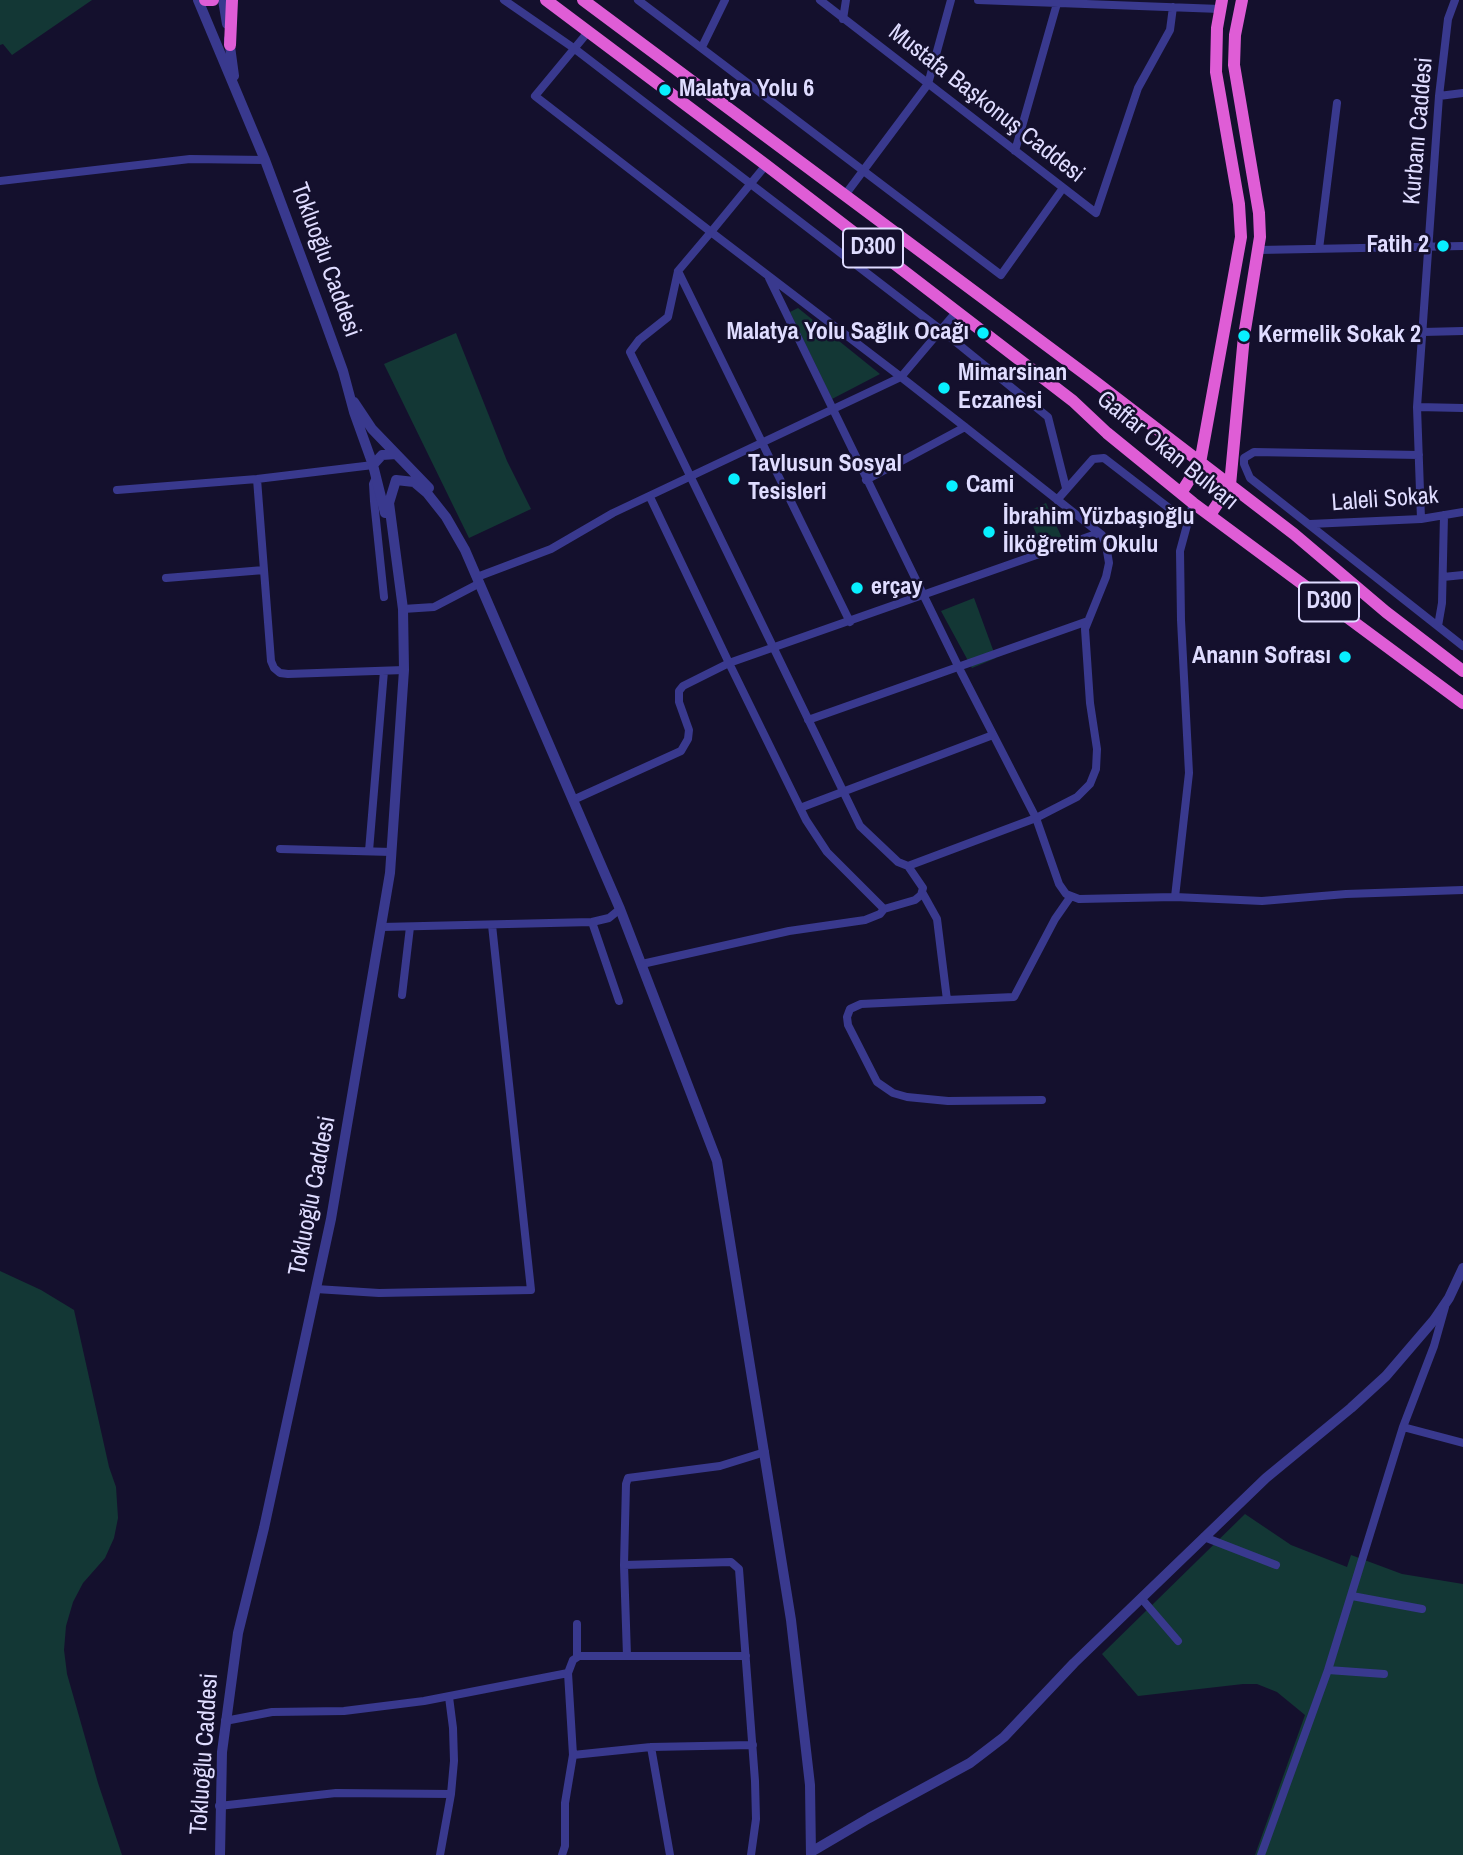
<!DOCTYPE html>
<meta charset="utf-8">
<style>
body{margin:0}
canvas{display:block;background:#14102d}
</style>
<canvas width="1463" height="1855"></canvas>
<script>
const ctx = document.querySelector('canvas').getContext('2d');
ctx.lineJoin = 'round';
function fill(path, color) { ctx.fillStyle = color; ctx.fill(path, 'evenodd'); }
const toPath = rows => new Path2D(rows.map(r => 'M' + r).join(''));
function strokePath(path, color, width, dash) { ctx.strokeStyle = color; ctx.lineWidth = width; ctx.lineCap = dash ? 'butt' : 'round'; ctx.setLineDash(dash || []); ctx.stroke(path); }
function write(font, color, halo, rows, align = 'center') {
  ctx.font = font + ' "Archivo Narrow",sans-serif'; ctx.lineWidth = 5; ctx.setLineDash([]); ctx.textBaseline = 'middle'; ctx.strokeStyle = halo; ctx.fillStyle = color; for (const [text, x, y, turn = 0] of rows) {
    ctx.save(); ctx.translate(x, y); ctx.rotate((+turn || 0) * Math.PI / 180); ctx.textAlign = isNaN(turn) ? turn : align; if (halo) ctx.strokeText(text, 0, 0); ctx.fillText(text, 0, 0); ctx.restore();
  }
}
const green = toPath([
 [0,0,92,0,12,55,3,44,0,45],
 [798,308,880,374,832,399,790,312],
 [456,333,507,461,531,509,469,538,384,364],
 [1046,503,1062,538,1042,547,1027,512],
 [974,598,996,658,972,668,941,611],
 [0,1271,41,1290,74,1310,109,1467,116,1487,118,1518,114,1538,105,1558,83,1583,73,1602,66,1626,64,1650,67,1674,98,1783,122,1855,0,1855],
 [1245,1514,1291,1545,1347,1567,1351,1555,1402,1574,1463,1584,1463,1855,1255,1855,1305,1715,1277,1692,1257,1684,1243,1684,1138,1696,1102,1654]
]);
const minor = toPath([
 [504,0,575,49,941,330,1048,417,1066,488],
 [638,0,1001,275,1063,188],
 [820,0,1096,213,1138,88,1170,30,1173,7],
 [978,0,1220,9],
 [843,19,846,0],
 [588,32,535,96,711,232,901,377,965,427,1102,535,1106,545,1109,563,1106,577,1085,629,1090,703,1097,749,1096,769,1090,784,1077,797,1036,818,908,866,898,862,860,826,630,352,639,340,668,317,678,271,711,232,766,165],
 [702,47,725,0],
 [1439,96,1463,93],
 [1015,151,1058,0],
 [0,181,190,159,265,160],
 [845,195,928,84,951,0],
 [1319,249,1337,103],
 [1259,250,1463,246],
 [678,271,850,622],
 [769,278,959,668,1036,818,1059,884,1066,894,1079,899,1175,897,1262,901,1346,894,1463,890],
 [1423,332,1463,331],
 [1417,407,1463,408],
 [1419,455,1254,452,1244,458,1244,464,1250,478,1463,646],
 [376,477,373,484,374,501,384,597],
 [257,479,271,661,274,668,280,673,288,674,404,670],
 [866,480,965,427],
 [117,490,257,479,373,465],
 [650,497,729,663,1099,533],
 [1057,500,1093,459,1104,458,1187,522],
 [1421,519,1417,407,1439,96,1448,19,1455,0],
 [1310,524,1421,519,1463,512],
 [477,577,551,549,613,513,901,377,956,312],
 [1443,577,1463,575],
 [166,578,264,570],
 [403,609,434,607,480,583],
 [1438,626,1442,603,1444,515],
 [808,720,1088,621],
 [573,800,681,751,688,739,689,730,679,702,679,691,683,686,729,663,806,820,827,852,884,909,915,900,921,895,923,888,908,866],
 [800,808,993,735],
 [280,849,392,852],
 [369,851,384,671],
 [922,892,937,919,947,1000,1014,997,1055,919,1071,896],
 [1175,897,1189,773,1181,620,1180,551,1193,503],
 [592,922,619,1001],
 [382,927,592,922,609,918,620,909],
 [642,964,789,931,865,920,880,914,884,909],
 [402,995,410,927],
 [947,1000,861,1004,850,1009,847,1017,848,1025,877,1082,893,1093,907,1097,948,1101,1042,1100],
 [316,1289,379,1293,531,1290,492,925],
 [1403,1427,1463,1443],
 [1204,1537,1276,1565],
 [624,1565,731,1562,739,1569,755,1781,756,1819,751,1855],
 [1352,1596,1422,1609],
 [1141,1598,1178,1641],
 [577,1624,577,1657],
 [627,1656,624,1565,626,1484,628,1478,720,1466,765,1452],
 [1328,1670,1384,1674],
 [225,1721,272,1712,344,1711,424,1701,568,1673],
 [651,1747,670,1855],
 [573,1755,651,1747,753,1745],
 [219,1806,336,1793,451,1794],
 [440,1855,451,1794,454,1761,453,1728,449,1697],
 [562,1855,565,1846,565,1803,573,1755,568,1673,573,1660,579,1656,746,1656],
 [1261,1855,1328,1670,1403,1427,1434,1346,1445,1307]
]);
const tertiary = toPath([
 [198,0,265,160,322,313,343,371,354,412,373,465,385,513],
 [223,0,227,24],
 [229,39,234,76],
 [354,402,372,429,429,488],
 [373,465,382,455,396,454],
 [811,1852,869,1818,970,1763,1004,1737,1074,1663,1266,1478,1351,1408,1386,1376,1434,1320,1449,1298,1463,1268],
 [220,1855,222,1752,238,1633,264,1528,331,1219,390,873,404,670,403,609,389,503,396,480,414,482,427,493,446,517,465,550,620,909,717,1161,791,1620,810,1785,811,1855]
]);
const trunk = toPath([
 [205,0,213,0],
 [546,0,766,165,1073,401,1107,433,1193,503,1463,703],
 [583,0,1093,380,1294,534,1386,612,1463,671],
 [230,45,232,0],
 [1181,493,1200,463,1241,237,1239,204,1216,72,1217,28,1222,0],
 [1210,515,1230,485,1244,336,1260,237,1259,213,1234,65,1235,35,1242,0]
]);
const markers = [
 [665,90,7,"#08efff"],
 [1443,246,7,"#08efff"],
 [983,333,7,"#08efff"],
 [1244,336,7,"#08efff"],
 [944,388,7,"#08efff"],
 [734,479,7,"#08efff"],
 [952,486,7,"#08efff"],
 [989,532,7,"#08efff"],
 [857,588,7,"#08efff"],
 [1345,657,7,"#08efff"]
];
const shields = [
 [873,248,60],
 [1329,602,60]
];
const shieldNames = [
 ["D300",873,248],
 ["D300",1329,602]
];
const poiNames = [
 ["Malatya Yolu 6",679,90],
 ["Fatih 2",1429,246,"right"],
 ["Malatya Yolu Sağlık Ocağı",969,333,"right"],
 ["Kermelik Sokak 2",1258,336],
 ["Mimarsinan",958,374],
 ["Eczanesi",958,402],
 ["Tavlusun Sosyal",748,465],
 ["Tesisleri",748,493],
 ["Cami",966,486],
 ["İbrahim Yüzbaşıoğlu",1003,518],
 ["İlköğretim Okulu",1003,546],
 ["erçay",871,588],
 ["Ananın Sofrası",1331,657,"right"]
];
const streetNames = [
 ["Mustafa Başkonuş Caddesi",986,104,38],
 ["Kurbanı Caddesi",1419,131,-85],
 ["Tokluoğlu Caddesi",325,260,70],
 ["Gaffar Okan Bulvarı",1167,451,39],
 ["Laleli Sokak",1385,500,-4],
 ["Tokluoğlu Caddesi",313,1196,-79],
 ["Tokluoğlu Caddesi",205,1754,-86]
];
fill(green, '#133735');
strokePath(minor, '#39398e', 8);
strokePath(tertiary, '#39398e', 10);
strokePath(trunk, '#df5dd6', 12);
for (const [x, y, r, color] of markers) { const dot = new Path2D(); dot.arc(x, y, r, 0, 2 * Math.PI); ctx.fillStyle = color; ctx.fill(dot); strokePath(dot, '#14102d', 2.5); }
for (const [x, y, w] of shields) { const box = new Path2D(); box.roundRect(x - w / 2, y - 19.5, w, 39, 5); ctx.fillStyle = '#14102d'; ctx.fill(box); strokePath(box, '#dfdcff', 2); }
write('bold 23px', '#dfdcff', null, shieldNames);
write('bold 24px', '#dfdcff', '#14102d', poiNames, 'left');
write('24px', '#dfdcff', '#14102d', streetNames);
</script>
